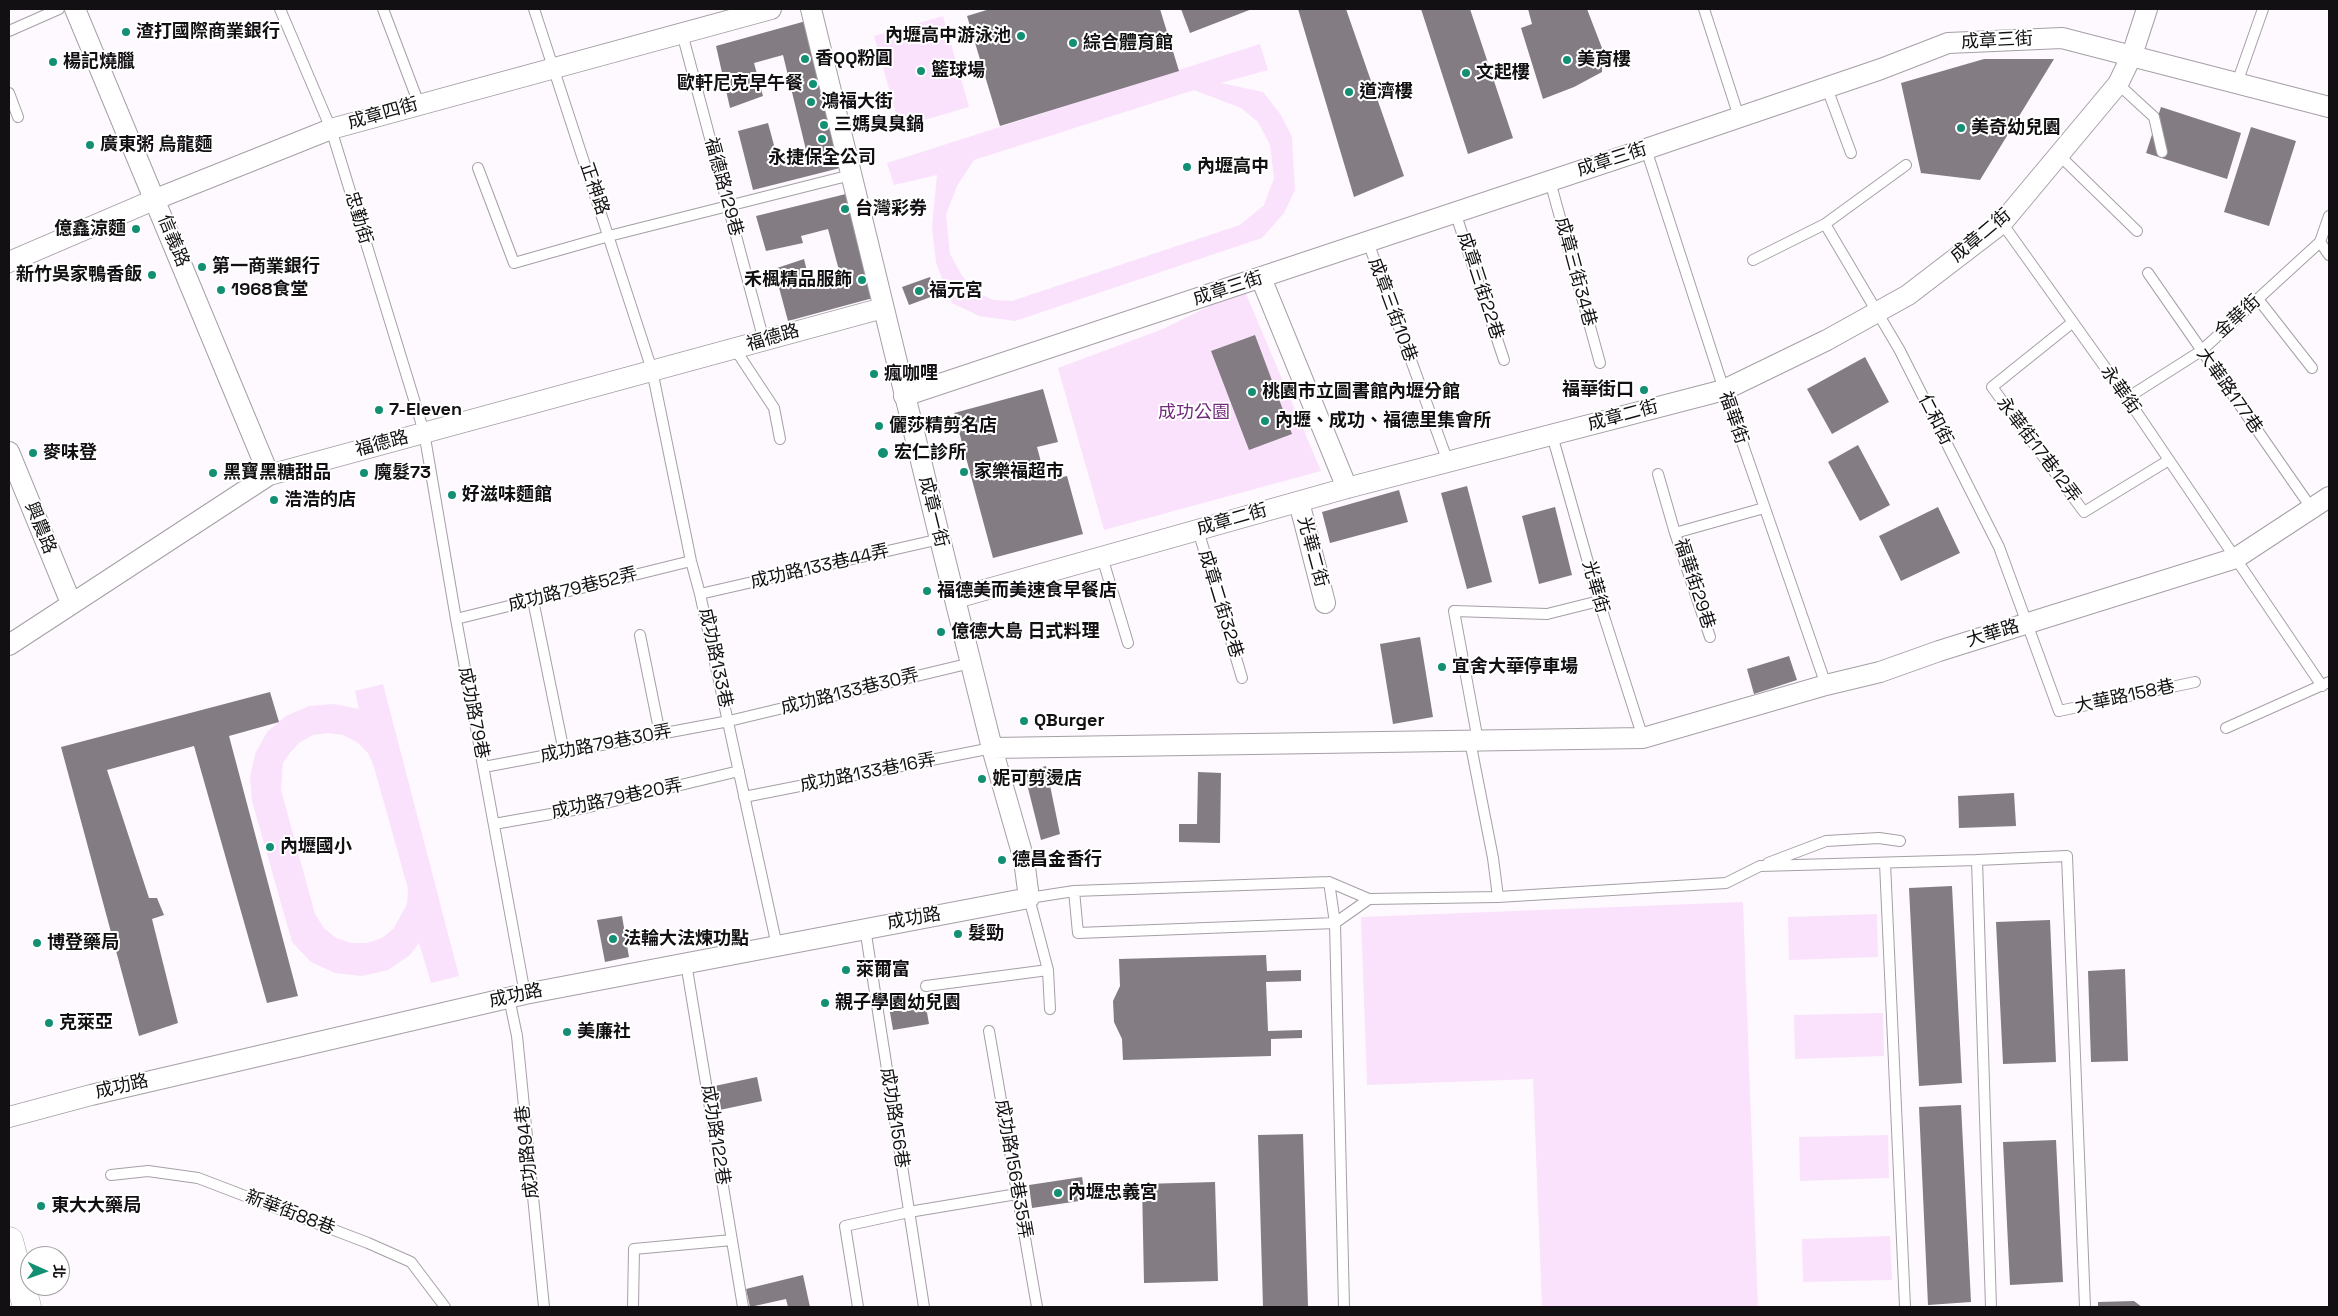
<!DOCTYPE html>
<meta charset="utf-8">
<style>
body{margin:0}
#map{position:relative;width:2338px;height:1316px;overflow:hidden;background:#fef9fe;font-family:"Space Grotesk","Noto Sans TC",sans-serif}
canvas{display:block}
.frame{position:absolute;inset:0;border:10px solid #121012;pointer-events:none}
.north{position:absolute;left:20px;top:1246px;width:50px;height:50px;box-sizing:border-box;background:#fff;border:1px solid #a09fa0;border-radius:50%;rotate:92deg;font-size:14px;font-weight:700;line-height:20px;text-align:center;color:#121012}
.north::after{content:'';display:block;margin:auto;width:18px;height:22px;background:#138f74;clip-path:polygon(50% 0,100% 100%,50% 72%,0 100%)}
</style>
<div id="map">
<canvas width="2338" height="1316"></canvas>
<div class="frame"></div>
<div class="north">北</div>
</div>
<script>
const ctx = document.querySelector('canvas').getContext('2d');
ctx.lineJoin = 'round';
function fill(path, color) { ctx.fillStyle = color; ctx.fill(path, 'evenodd'); }
const toPath = rows => new Path2D(rows.map(r => 'M' + r).join(''));
function strokePath(path, color, width, dash) { ctx.strokeStyle = color; ctx.lineWidth = width; ctx.lineCap = dash ? 'butt' : 'round'; ctx.setLineDash(dash || []); ctx.stroke(path); }
function write(font, color, halo, rows, align = 'center') {
  ctx.font = font + ' "Space Grotesk","Noto Sans TC",sans-serif'; ctx.lineWidth = 4; ctx.setLineDash([]); ctx.textBaseline = 'middle'; ctx.strokeStyle = halo; ctx.fillStyle = color; for (const [text, x, y, turn = 0] of rows) {
    ctx.save(); ctx.translate(x, y); ctx.rotate((+turn || 0) * Math.PI / 180); ctx.textAlign = isNaN(turn) ? turn : align; if (halo) ctx.strokeText(text, 0, 0); ctx.fillText(text, 0, 0); ctx.restore();
  }
}
const green = toPath([
 [943,16,969,107,900,127,874,36],
 [1260,44,1268,70,1221,83,1263,92,1281,115,1292,137,1295,190,1284,213,1262,238,1015,321,979,316,952,303,936,263,932,227,937,175,894,185,887,163],
 [1194,90,1241,108,1258,122,1270,145,1274,178,1264,205,1240,225,1012,301,994,300,975,292,961,274,950,254,946,215,957,186,974,160],
 [1244,289,1321,471,1104,530,1058,368,1163,329],
 [383,684,459,976,431,983,419,943,410,955,388,970,362,976,335,973,311,962,292,942,252,801,250,778,255,754,267,732,286,716,309,706,334,704,359,709,355,691],
 [328,733,343,735,357,742,368,753,374,767,408,889,407,904,394,928,382,938,367,943,351,943,336,938,324,928,315,914,281,790,283,763,289,754,299,743,313,735],
 [1743,902,1758,1307,1542,1307,1533,1079,1367,1085,1361,917],
 [1877,914,1878,957,1789,960,1788,917],
 [1883,1013,1884,1056,1795,1059,1794,1015],
 [1888,1135,1889,1178,1800,1181,1799,1137],
 [1890,1236,1892,1280,1803,1282,1802,1239]
]);
const building = toPath([
 [990,9,1160,9,1179,71,1000,126,967,16],
 [1181,9,1252,9,1190,33],
 [1298,9,1346,9,1404,176,1354,197],
 [1421,9,1470,9,1513,138,1468,154],
 [1528,9,1587,9,1602,48,1602,72,1574,87,1543,99,1521,28,1532,24],
 [806,21,844,167,753,190,738,131,768,123,778,160,806,150,783,55,754,63,763,96,730,108,716,46],
 [1984,59,2054,59,1980,180,1921,173,1901,83],
 [2161,107,2241,133,2227,179,2146,153],
 [2251,127,2296,141,2269,226,2224,212],
 [850,193,873,298,788,321,774,269,804,259,811,287,841,278,828,229,801,236,803,243,766,251,756,216],
 [930,277,936,295,909,305,902,287],
 [1255,335,1292,434,1249,450,1211,351],
 [1865,357,1889,402,1832,434,1807,389],
 [1043,389,1058,442,1037,447,1046,481,1067,476,1083,534,993,558,954,413],
 [1858,445,1890,505,1860,521,1828,462],
 [1467,486,1492,582,1467,589,1441,493],
 [1399,490,1408,522,1330,543,1322,512],
 [1555,507,1572,575,1539,584,1522,516],
 [1938,507,1960,553,1901,581,1879,536],
 [1420,637,1433,717,1393,724,1380,644],
 [1789,656,1797,680,1754,694,1747,669],
 [270,692,279,722,229,736,298,996,267,1003,194,746,107,770,149,898,157,898,164,915,152,919,178,1023,139,1036,61,747],
 [1046,766,1060,834,1041,840,1024,772],
 [1198,772,1221,773,1220,843,1179,842,1179,824,1197,824],
 [2014,793,2016,826,1959,828,1958,796],
 [1952,886,1962,1083,1919,1086,1909,888],
 [622,916,629,957,605,962,597,920],
 [2050,920,2056,1062,2003,1064,1996,922],
 [1266,955,1267,971,1301,970,1301,981,1266,982,1268,1031,1302,1030,1302,1038,1271,1039,1271,1056,1123,1060,1122,1039,1114,1022,1113,1001,1120,986,1119,959],
 [2125,969,2128,1061,2091,1062,2088,971],
 [924,995,929,1024,893,1030,888,1001],
 [757,1077,762,1101,715,1111,710,1087],
 [1961,1105,1971,1302,1928,1305,1919,1107],
 [1303,1134,1308,1307,1263,1307,1258,1135],
 [2056,1140,2063,1282,2010,1285,2003,1142],
 [1082,1177,1086,1200,1032,1208,1029,1185],
 [1215,1182,1218,1281,1144,1283,1142,1184],
 [803,1275,810,1307,788,1307,786,1299,750,1307,746,1289],
 [2134,1301,2142,1307,2098,1307,2098,1302]
]);
const lane = toPath([
 [280,9,331,129,424,432,456,619,525,994],
 [383,9,419,104],
 [534,9,652,370,691,561,700,594,777,946],
 [1704,9,1739,117],
 [9,31,59,9],
 [682,33,764,341],
 [2237,83,2263,9],
 [2118,84,2154,117,2162,152],
 [1827,88,1851,153],
 [9,93,18,117],
 [1646,149,1724,390,1826,685],
 [2059,155,2137,231],
 [478,168,514,263,609,236,851,175],
 [1550,181,1600,363],
 [1455,212,1504,360],
 [2002,223,2127,398,2322,686],
 [1825,224,1899,349,1999,547,2059,711,2195,682],
 [1368,242,1448,462],
 [2320,242,2329,255],
 [1753,260,1825,224,1906,165],
 [2148,273,2312,509],
 [2258,299,2312,368],
 [2073,322,1992,387,2084,512,2169,460],
 [735,349,774,408,780,439],
 [2127,398,2201,351,2320,242,2329,216],
 [1552,435,1599,601,1643,738],
 [1658,474,1675,533],
 [1198,530,1242,678],
 [1102,557,1128,643],
 [700,594,940,539],
 [533,600,564,752],
 [456,619,691,561],
 [640,635,660,734],
 [1710,637,1675,533,1764,508],
 [2226,728,2329,682],
 [1478,741,1454,611,1547,614,1599,601],
 [484,767,729,721,971,663],
 [744,797,992,748],
 [494,824,585,808,739,771],
 [1977,860,2067,856,2085,1307],
 [1768,863,1826,841,1879,838,1900,841],
 [1885,863,1905,1307],
 [1329,882,1335,923,1344,1307],
 [1498,897,1726,883,1760,866,1977,860,1991,1307],
 [1369,899,1335,923,1078,933,1074,891,1329,882,1369,899,1498,897,1493,858,1470,741],
 [865,928,924,1307],
 [686,963,743,1307],
 [926,986,1048,970],
 [509,998,517,1036,544,1307],
 [1050,1009,1048,970,1029,898,1074,891],
 [989,1031,1037,1307],
 [111,1175,148,1171,198,1178,368,1243,411,1262,445,1307],
 [633,1307,634,1249,732,1240],
 [858,1307,845,1226,909,1212,1017,1194]
]);
const street = toPath([
 [75,9,269,475],
 [9,262,156,199,331,129,771,9],
 [1261,278,1347,488],
 [904,396,1646,149,1881,69,1948,43,2062,38,2329,107],
 [9,452,71,603],
 [1299,502,1325,603],
 [956,598,1347,488,1724,390,1827,340,1908,295,2002,223,2118,84,2132,55,2147,9],
 [9,645,269,475,883,308],
 [992,748,1643,738,1826,685,1880,672,1939,651,2236,558,2329,497],
 [9,1117,91,1095,525,994,1029,898,1024,860,992,748,940,539,811,9]
]);
const primary = toPath([
 [9,1241,27,1307]
]);
const markers = [
 [126,32,5,"#138f74"],
 [1021,36,5,"#138f74"],
 [1073,43,5,"#138f74"],
 [805,59,5,"#138f74"],
 [1567,60,5,"#138f74"],
 [53,62,5,"#138f74"],
 [921,71,5,"#138f74"],
 [1466,73,5,"#138f74"],
 [813,84,5,"#138f74"],
 [1349,92,5,"#138f74"],
 [811,102,5,"#138f74"],
 [824,125,5,"#138f74"],
 [1961,128,5,"#138f74"],
 [822,139,5,"#138f74"],
 [90,145,5,"#138f74"],
 [1187,167,5,"#138f74"],
 [845,209,5,"#138f74"],
 [136,229,5,"#138f74"],
 [202,267,5,"#138f74"],
 [152,275,5,"#138f74"],
 [862,280,5,"#138f74"],
 [221,290,5,"#138f74"],
 [919,291,5,"#138f74"],
 [874,374,5,"#138f74"],
 [1644,390,5,"#138f74"],
 [1252,392,5,"#138f74"],
 [379,410,5,"#138f74"],
 [1265,421,5,"#138f74"],
 [879,426,5,"#138f74"],
 [33,453,5,"#138f74"],
 [883,453,6,"#138f74"],
 [964,472,5,"#138f74"],
 [213,473,5,"#138f74"],
 [364,473,5,"#138f74"],
 [452,495,5,"#138f74"],
 [274,500,5,"#138f74"],
 [927,591,5,"#138f74"],
 [941,632,5,"#138f74"],
 [1442,667,5,"#138f74"],
 [1024,721,5,"#138f74"],
 [982,779,5,"#138f74"],
 [270,847,5,"#138f74"],
 [1002,860,5,"#138f74"],
 [958,934,5,"#138f74"],
 [613,939,5,"#138f74"],
 [37,943,5,"#138f74"],
 [846,970,5,"#138f74"],
 [825,1003,5,"#138f74"],
 [49,1023,5,"#138f74"],
 [567,1032,5,"#138f74"],
 [1058,1193,5,"#138f74"],
 [41,1206,5,"#138f74"]
];
const poiNames = [
 ["渣打國際商業銀行",136,32],
 ["內壢高中游泳池",1011,36,"right"],
 ["綜合體育館",1083,43],
 ["香QQ粉圓",815,59],
 ["美育樓",1577,60],
 ["楊記燒臘",63,62],
 ["籃球場",931,71],
 ["文起樓",1476,73],
 ["歐軒尼克早午餐",803,84,"right"],
 ["道濟樓",1359,92],
 ["鴻福大街",821,102],
 ["三媽臭臭鍋",834,125],
 ["美奇幼兒園",1971,128],
 ["廣東粥 烏龍麵",100,145],
 ["永捷保全公司",822,158,"center"],
 ["內壢高中",1197,167],
 ["台灣彩券",855,209],
 ["億鑫涼麵",126,229,"right"],
 ["第一商業銀行",212,267],
 ["新竹吳家鴨香飯",142,275,"right"],
 ["禾楓精品服飾",852,280,"right"],
 ["1968食堂",231,290],
 ["福元宮",929,291],
 ["瘋咖哩",884,374],
 ["福華街口",1634,390,"right"],
 ["桃園市立圖書館內壢分館",1262,392],
 ["7-Eleven",389,410],
 ["內壢、成功、福德里集會所",1275,421],
 ["儷莎精剪名店",889,426],
 ["麥味登",43,453],
 ["宏仁診所",894,453],
 ["家樂福超市",974,472],
 ["黑寶黑糖甜品",223,473],
 ["魔髮73",374,473],
 ["好滋味麵館",462,495],
 ["浩浩的店",284,500],
 ["福德美而美速食早餐店",937,591],
 ["億德大島 日式料理",951,632],
 ["宜舍大華停車場",1452,667],
 ["QBurger",1034,721],
 ["妮可剪燙店",992,779],
 ["內壢國小",280,847],
 ["德昌金香行",1012,860],
 ["髮勁",968,934],
 ["法輪大法煉功點",623,939],
 ["博登藥局",47,943],
 ["萊爾富",856,970],
 ["親子學園幼兒園",835,1003],
 ["克萊亞",59,1023],
 ["美廉社",577,1032],
 ["內壢忠義宮",1068,1193],
 ["東大大藥局",51,1206]
];
const streetNames = [
 ["成章三街",1997,41,-3],
 ["成章四街",383,114,-16],
 ["成章三街",1612,160,-18],
 ["福德路129巷",723,187,75],
 ["正神路",594,189,71],
 ["忠勤街",358,218,73],
 ["成章二街",1981,236,-40],
 ["信義路",173,241,68],
 ["成章三街34巷",1575,272,75],
 ["成章三街22巷",1480,286,72],
 ["成章三街",1228,289,-18],
 ["成章三街10巷",1392,310,70],
 ["金華街",2238,317,-42],
 ["福德路",773,338,-16],
 ["永華街",2120,390,55],
 ["大華路177巷",2229,391,55],
 ["成章二街",1623,416,-15],
 ["福華街",1733,418,71],
 ["仁和街",1935,420,63],
 ["福德路",382,444,-15],
 ["永華街17巷12弄",2038,450,53],
 ["成章一街",933,512,76],
 ["成章二街",1232,520,-16],
 ["興農路",40,528,68],
 ["光華二街",1312,552,75],
 ["成功路133巷44弄",820,567,-13],
 ["福華街29巷",1694,584,72],
 ["光華街",1595,587,74],
 ["成功路79巷52弄",573,590,-14],
 ["成章二街32巷",1220,604,73],
 ["大華路",1993,634,-17],
 ["成功路133巷",715,658,78],
 ["成功路133巷30弄",850,692,-14],
 ["大華路158巷",2125,697,-12],
 ["成功路79巷",473,713,79],
 ["成功路79巷30弄",606,744,-11],
 ["成功路133巷16弄",868,773,-11],
 ["成功路79巷20弄",617,799,-12],
 ["成功路",914,919,-10],
 ["成功路",516,996,-12],
 ["成功路",122,1087,-13],
 ["成功路156巷",894,1118,81],
 ["成功路122巷",715,1135,81],
 ["成功路94巷",528,1152,-96],
 ["成功路156巷35弄",1013,1169,80],
 ["新華街88巷",290,1213,21]
];
const parkNames = [
 ["成功公園",1194,413]
];
fill(green, '#fae2fc');
fill(building, '#837c83');
strokePath(lane, '#a59fa6', 12);
strokePath(street, '#a59fa6', 22);
strokePath(primary, '#a59fa6', 29);
strokePath(lane, '#fff', 10);
strokePath(street, '#fff', 20);
strokePath(primary, '#fff', 28);
for (const [x, y, r, color] of markers) { const dot = new Path2D(); dot.arc(x, y, r, 0, 2 * Math.PI); ctx.fillStyle = color; ctx.fill(dot); strokePath(dot, '#fff', 2); }
write('bold 18px', '#121012', '#fff', poiNames, 'left');
write('18px', '#121012', '#fff', streetNames);
write('18px', '#722a7b', '#fff', parkNames);
</script>
